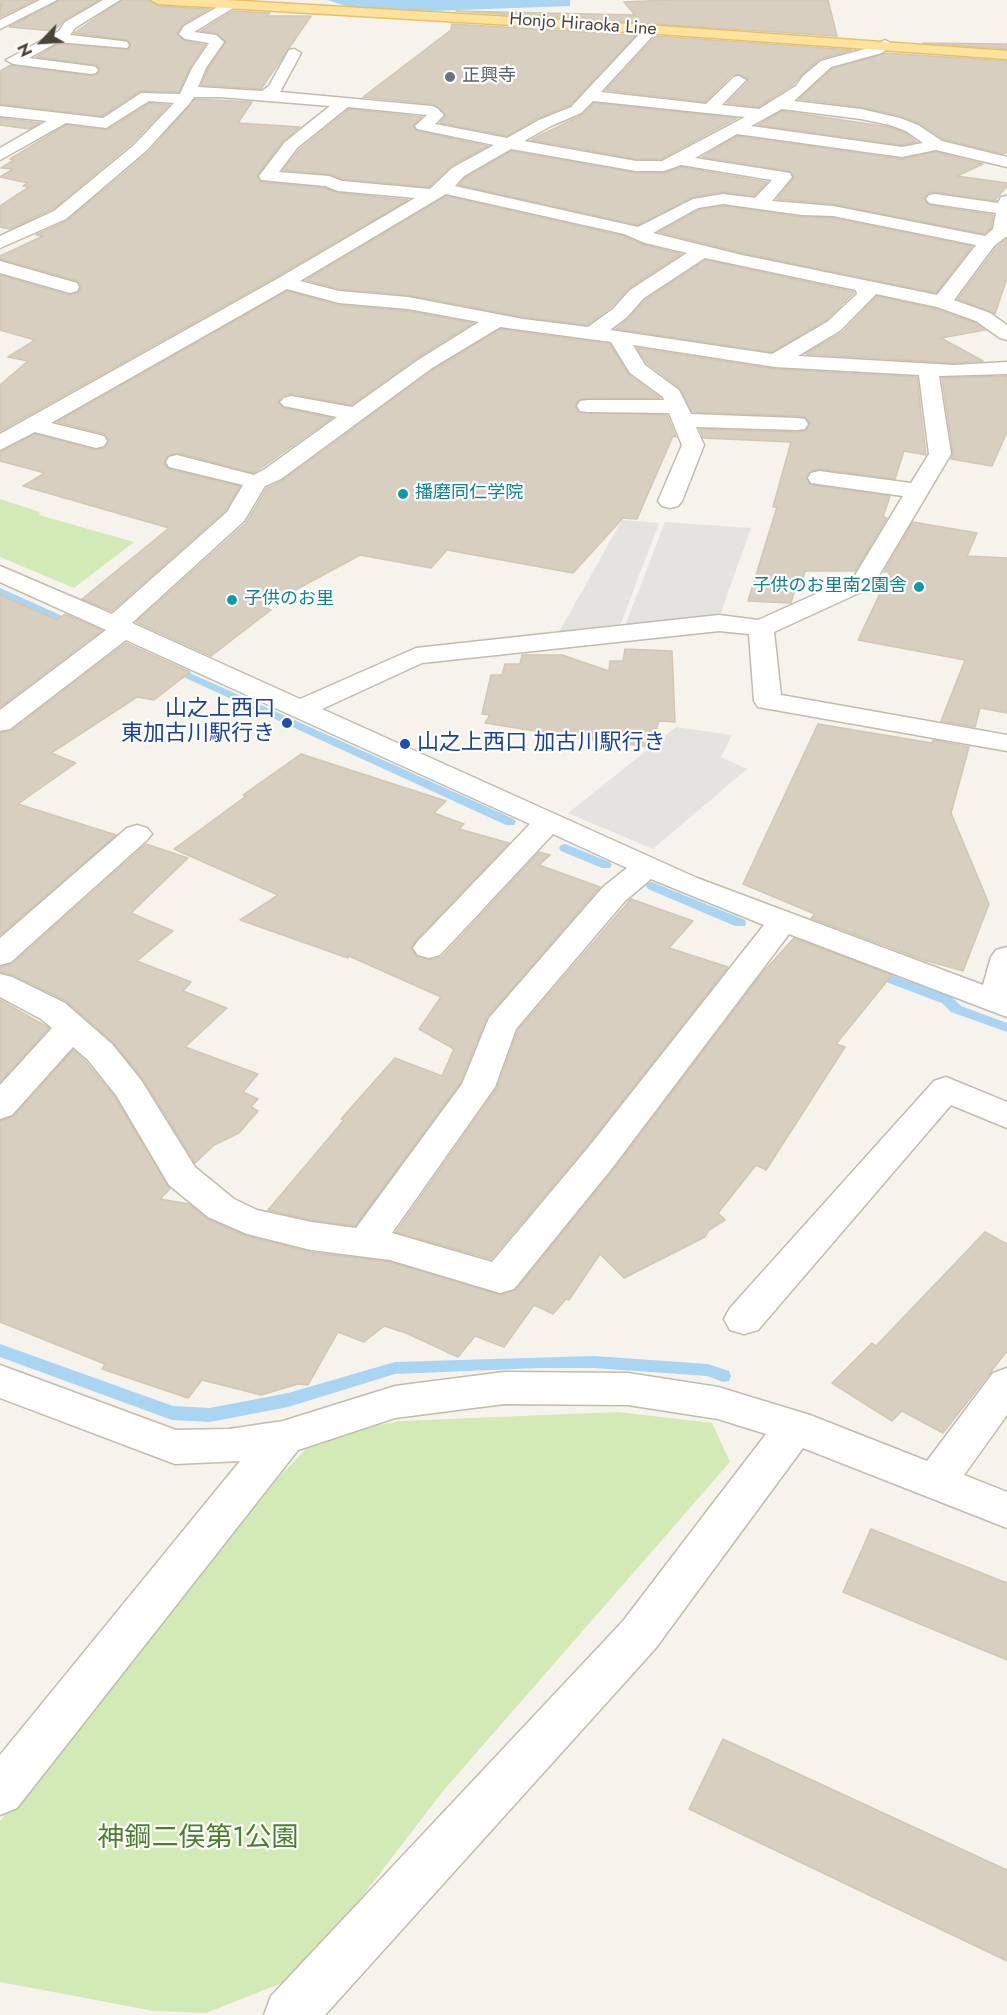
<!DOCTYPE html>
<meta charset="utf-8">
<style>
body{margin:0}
#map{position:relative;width:1007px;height:2015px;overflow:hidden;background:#f6f3ec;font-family:Jost,sans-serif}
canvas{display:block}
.north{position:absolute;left:12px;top:12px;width:60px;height:60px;-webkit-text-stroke:4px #fff;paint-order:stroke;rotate:245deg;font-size:16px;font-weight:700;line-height:24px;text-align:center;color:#4b4439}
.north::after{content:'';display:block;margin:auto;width:21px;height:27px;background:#4b4439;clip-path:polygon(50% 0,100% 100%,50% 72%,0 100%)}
</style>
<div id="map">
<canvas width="1007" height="2015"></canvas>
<div class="north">N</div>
</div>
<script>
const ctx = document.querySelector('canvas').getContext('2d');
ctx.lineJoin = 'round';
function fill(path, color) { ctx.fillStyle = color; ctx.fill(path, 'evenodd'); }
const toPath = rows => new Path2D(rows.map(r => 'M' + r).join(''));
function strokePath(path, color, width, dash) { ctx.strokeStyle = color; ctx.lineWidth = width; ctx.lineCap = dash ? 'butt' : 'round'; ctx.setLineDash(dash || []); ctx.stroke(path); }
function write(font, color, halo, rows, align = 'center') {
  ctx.font = font + ' Jost,"Noto Sans JP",sans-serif'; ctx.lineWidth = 4.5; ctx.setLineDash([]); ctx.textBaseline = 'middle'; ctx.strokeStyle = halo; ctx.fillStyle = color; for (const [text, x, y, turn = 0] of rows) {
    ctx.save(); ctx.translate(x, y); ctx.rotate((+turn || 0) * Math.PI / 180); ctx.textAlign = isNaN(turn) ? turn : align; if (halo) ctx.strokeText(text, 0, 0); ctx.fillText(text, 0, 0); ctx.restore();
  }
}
const green = toPath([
 [0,499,40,512,39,515,134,542,74,588,0,557],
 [618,1412,712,1423,730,1462,443,1791,302,1975,206,2013,154,2011,0,1982,0,1821,280,1476,306,1449,357,1429,401,1421]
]);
const parking = toPath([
 [622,520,659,523,620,626,559,632],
 [665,522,751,528,720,615,625,626],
 [676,727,732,735,721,757,747,769,653,849,568,813]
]);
const water = toPath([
 [327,0,570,0,570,6,432,11,352,8]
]);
const stream = toPath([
 [0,588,100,633,101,635,100,637,92,637,0,595,0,588],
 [170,664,514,819,516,822,514,825,506,825,166,669,166,665,170,664],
 [565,844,610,862,612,865,610,868,602,868,561,851,559,848,561,845,565,844],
 [652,882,745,920,746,923,745,926,735,926,648,889,646,886,648,883,652,882],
 [872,968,952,997,961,1006,1007,1023,1007,1032,951,1012,942,1003,867,975,865,972,872,968],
 [0,1344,173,1406,210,1408,288,1393,395,1362,594,1356,708,1364,729,1371,731,1376,729,1381,723,1382,707,1376,594,1368,538,1368,395,1374,288,1407,210,1422,172,1420,0,1357,0,1344]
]);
const building = toPath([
 [1,0,35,0,0,17,1,0],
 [59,0,99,0,64,20,54,31,9,27,59,0],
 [122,0,149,0,158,6,209,9,183,24,177,33,185,41,205,45,190,67,179,92,140,91,102,116,0,104,0,71,11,65,91,76,98,74,100,69,96,65,36,57,58,44,129,49,131,44,127,40,74,33,122,0],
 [671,0,828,0,837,36,456,11,635,15,624,2,671,0],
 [233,11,270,13,266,16,311,16,261,89,201,85,208,69,226,42,216,33,201,31,233,11],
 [452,24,636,35,570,105,538,118,507,136,440,123,446,115,433,104,363,97,451,30,452,24],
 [656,36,852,50,820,59,802,74,794,84,758,107,727,103,748,82,747,78,739,74,732,75,705,102,606,90,656,36],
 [923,43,1007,44,1007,49,923,43],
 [886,53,1007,61,1007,152,1003,154,943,139,919,123,901,116,861,107,799,99,832,69,886,53],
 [195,99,252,102,238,123,300,127,283,141,257,175,261,182,324,188,338,193,408,200,276,277,0,431,0,385,28,361,8,357,35,340,0,330,0,275,69,295,78,293,81,288,78,281,0,259,0,256,43,236,36,235,67,221,148,153,195,99],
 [150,103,169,105,132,143,53,209,10,229,0,227,0,206,29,187,23,186,28,183,0,177,13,169,1,168,14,160,10,159,66,125,107,130,150,103],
 [594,103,737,118,661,159,636,159,531,140,582,115,594,103],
 [349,109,422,117,413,126,417,131,488,146,451,166,429,187,343,179,329,174,283,170,299,150,349,109],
 [782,111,889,127,905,133,917,142,902,145,758,125,782,111],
 [0,118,40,123,29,129,0,125,0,118],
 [737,136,902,159,936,152,983,164,957,176,1007,183,1007,186,995,200,997,201,935,192,929,193,924,198,929,205,993,215,991,228,984,234,833,204,777,199,794,178,790,171,702,157,737,136],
 [511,151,636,173,664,173,681,167,767,182,754,196,723,192,693,197,638,225,459,185,465,178,511,151],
 [446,196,623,236,644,245,681,254,629,288,611,307,587,325,523,317,408,295,339,289,306,280,446,196],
 [723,206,802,217,833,218,972,246,936,293,742,253,659,232,699,210,723,206],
 [1007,239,1007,278,995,314,958,299,996,248,1007,239],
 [705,260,854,292,854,293,826,320,772,352,616,329,629,318,645,300,705,260],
 [287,291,338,305,408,311,473,323,417,358,351,405,291,394,282,396,278,402,284,408,332,418,254,473,178,453,168,455,164,463,168,469,240,486,225,511,112,611,82,599,169,528,23,486,45,473,0,461,0,452,35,434,95,450,105,448,109,440,105,434,57,422,287,291],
 [877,296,936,309,975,323,985,330,941,338,983,361,954,363,805,354,843,332,877,296],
 [500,329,610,344,629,375,660,398,580,399,575,405,578,412,667,415,676,437,673,436,637,519,623,518,573,573,447,550,431,568,360,555,264,607,271,610,211,656,136,622,246,523,267,488,282,481,433,370,500,329],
 [637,348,775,369,917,377,926,455,904,451,895,479,819,469,810,471,806,477,811,485,890,496,883,517,887,518,855,571,805,571,800,590,795,589,791,603,748,601,777,507,773,507,791,442,703,438,700,429,797,432,807,430,810,423,805,417,797,416,692,412,680,388,647,363,637,348],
 [1007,376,1007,432,992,466,951,459,953,454,942,378,1007,376],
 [913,522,977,533,967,556,1007,558,1007,713,980,708,975,727,941,721,965,660,858,640,890,572,884,572,913,522],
 [0,595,57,620,65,614,102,630,0,707,0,595],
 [126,643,190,672,154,700,137,697,51,753,76,763,18,804,116,835,0,935,0,733,11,731,126,643],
 [625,649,672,651,675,722,659,721,650,747,579,738,485,723,490,715,482,714,491,675,502,675,505,664,520,664,522,655,562,655,609,671,610,661,623,661,625,649],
 [818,724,932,743,933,740,969,747,951,813,989,904,963,971,924,960,811,918,815,914,743,884,818,724],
 [301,754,446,801,434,813,464,824,459,829,509,843,416,940,411,948,417,957,430,960,442,957,539,852,550,855,539,865,600,887,487,1017,460,1083,355,1226,311,1220,268,1210,344,1120,341,1119,395,1058,442,1076,454,1049,419,1029,441,997,349,956,348,958,240,920,278,895,174,849,246,796,243,795,301,754],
 [146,844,188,858,131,913,173,931,137,961,191,982,183,991,227,1008,185,1047,258,1074,243,1092,258,1099,251,1107,258,1111,239,1133,214,1145,195,1163,143,1079,113,1042,66,1001,13,975,0,972,0,967,12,964,146,844],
 [631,899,693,921,669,948,728,967,585,1148,491,1259,396,1232,497,1088,518,1030,631,899],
 [794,938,892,975,836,1044,845,1047,766,1170,756,1165,718,1213,725,1220,709,1230,705,1237,624,1278,600,1254,569,1300,566,1299,553,1314,534,1305,504,1347,475,1336,458,1357,406,1333,384,1326,364,1342,338,1332,308,1385,298,1384,261,1395,202,1380,188,1398,102,1369,105,1364,0,1322,0,1121,14,1116,73,1050,86,1062,114,1096,170,1189,160,1199,189,1204,207,1219,246,1236,310,1252,390,1262,501,1295,516,1290,615,1168,763,972,794,938],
 [0,1000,49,1028,0,1082,0,1000],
 [985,1232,1007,1244,1007,1351,943,1433,902,1411,892,1421,832,1383,872,1343,876,1346,985,1232],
 [871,1529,1007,1583,1007,1660,843,1592,871,1529],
 [723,1739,1007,1870,1007,1961,689,1809,723,1739]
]);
const minor = toPath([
 [40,0,57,0,0,29,0,20,40,0],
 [103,0,120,0,75,28,70,35,122,41,127,42,129,45,127,48,58,42,29,58,91,66,96,67,98,70,96,73,91,74,13,64,6,60,59,31,65,22,103,0],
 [228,1,233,2,235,5,233,8,194,32,216,35,224,42,206,68,198,87,262,91,269,86,289,50,294,49,301,53,280,92,432,106,437,108,444,115,435,124,507,138,539,120,571,107,647,26,652,25,659,29,601,92,706,104,734,77,739,76,746,80,722,105,759,109,796,86,803,76,821,61,872,47,885,40,892,44,882,53,831,67,794,101,861,109,900,118,918,125,942,141,1007,157,1007,167,936,150,902,157,737,134,695,158,790,173,792,177,772,201,833,206,985,236,993,229,996,213,935,204,929,203,926,199,929,195,935,194,998,203,1001,197,1007,196,1007,236,994,246,954,300,990,313,1007,325,1007,340,1000,338,976,321,937,307,876,294,841,330,798,356,954,365,1007,362,1007,374,939,376,951,454,875,582,872,587,774,632,781,695,1007,735,1007,751,758,707,754,701,749,634,719,631,422,663,322,709,697,878,983,985,991,957,996,950,1007,947,1007,1017,789,934,613,1167,514,1289,500,1293,390,1260,311,1250,247,1234,208,1217,169,1185,116,1095,88,1060,73,1047,12,1115,0,1119,0,1085,52,1028,41,1019,0,997,0,974,12,977,65,1003,112,1044,141,1080,195,1167,234,1199,257,1210,311,1222,356,1228,462,1084,489,1018,603,887,627,868,553,834,440,955,429,958,418,955,413,948,418,941,530,824,126,640,10,729,0,731,0,710,106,630,0,582,0,566,112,614,227,512,243,485,169,467,166,462,169,457,177,455,254,475,265,469,337,417,284,406,280,402,284,398,291,396,352,407,418,360,479,322,408,309,339,303,287,289,51,423,104,436,107,441,104,446,96,448,35,432,0,450,0,434,277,279,415,198,338,191,325,186,261,180,259,176,285,142,330,106,220,97,194,97,189,104,146,151,66,219,0,248,0,236,54,211,134,145,174,103,149,101,106,128,66,123,0,160,0,148,47,121,0,116,0,106,103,118,141,93,180,94,192,68,209,43,185,39,179,34,184,26,228,1],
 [593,101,745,117,662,161,636,161,524,141,551,126,581,113,593,101],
 [348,107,427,115,415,126,417,129,494,145,452,168,430,189,342,181,329,176,279,172,297,148,348,107],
 [782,109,861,119,890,125,906,131,923,143,902,147,751,126,782,109],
 [511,149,636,171,664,171,681,165,772,180,755,198,723,194,693,199,638,227,455,186,464,176,511,149],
 [446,194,624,234,645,243,687,253,630,290,613,309,588,327,523,319,408,297,339,291,300,281,446,194],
 [723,204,802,215,833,216,976,245,937,295,742,255,653,233,698,208,723,204],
 [705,258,856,290,857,294,827,322,772,354,610,330,627,317,644,298,705,258],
 [500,327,611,342,630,373,663,397,664,400,588,400,580,401,577,406,580,411,588,412,669,413,682,445,658,501,662,506,670,508,678,506,682,501,704,445,696,427,797,430,805,429,808,424,805,419,797,418,691,414,679,390,645,365,633,345,775,367,919,375,929,454,911,483,819,471,811,473,808,478,811,483,903,496,854,577,758,620,719,615,416,648,300,699,132,623,244,521,265,486,281,479,432,368,500,327],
 [651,879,764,925,587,1149,492,1262,392,1233,495,1087,516,1029,625,901,651,879],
 [0,261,77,283,79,287,77,291,70,293,0,273,0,261],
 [137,825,147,828,152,834,147,840,11,962,0,965,0,938,127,828,137,825],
 [946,1077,1007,1102,1007,1128,951,1105,758,1330,744,1334,730,1330,724,1319,730,1308,934,1081,946,1077],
 [0,1365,176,1430,229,1429,283,1421,395,1386,504,1372,628,1373,718,1387,810,1415,927,1461,993,1373,1007,1368,1007,1415,964,1475,1007,1492,1007,1528,803,1448,655,1649,325,2015,264,2015,271,1996,623,1621,766,1434,718,1419,628,1405,504,1404,395,1418,298,1450,17,1808,0,1815,0,1755,240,1461,175,1464,0,1398,0,1365]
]);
const major = toPath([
 [151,0,226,0,646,25,1007,51,1007,59,646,33,158,4,151,0]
]);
const markers = [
 [450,77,6,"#6b7280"],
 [403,494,6,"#0f9aa8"],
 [919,587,6,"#0f9aa8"],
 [232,600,6,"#0f9aa8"],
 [287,723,6,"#1a4fb4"],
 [405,744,6,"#1a4fb4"]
];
const farStreetnames = [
 ["Honjo Hiraoka Line",583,25,4]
];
const farWorshipnames = [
 ["正興寺",462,77]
];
const farCulturenames = [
 ["播磨同仁学院",415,494],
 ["子供のお里南２園舎",907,587,"right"],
 ["子供のお里",244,600]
];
const transitNames = [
 ["山之上西口",275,710],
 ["東加古川駅行き",275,735],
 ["山之上西口 加古川駅行き",417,744,"left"]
];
const nearParknames = [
 ["神鋼二俣第1公園",198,1839]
];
fill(green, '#d2eab5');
fill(parking, '#e5e3e0');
fill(water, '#a9d4f2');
fill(stream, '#a9d4f2');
fill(building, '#d8cfc1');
strokePath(building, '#d3c7b4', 1.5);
strokePath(minor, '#c2bbae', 3);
strokePath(major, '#e6c16a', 3);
fill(minor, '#fff');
fill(major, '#ffe39c');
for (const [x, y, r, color] of markers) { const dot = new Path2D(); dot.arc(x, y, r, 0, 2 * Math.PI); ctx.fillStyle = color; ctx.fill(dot); strokePath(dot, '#fff', 2); }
write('18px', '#4b4439', '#fff', farStreetnames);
write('18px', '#5b616d', '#fff', farWorshipnames, 'left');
write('18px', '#0d838f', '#fff', farCulturenames, 'left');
write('22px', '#164399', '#fff', transitNames, 'right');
write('27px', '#4a7f2a', '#fff', nearParknames);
</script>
